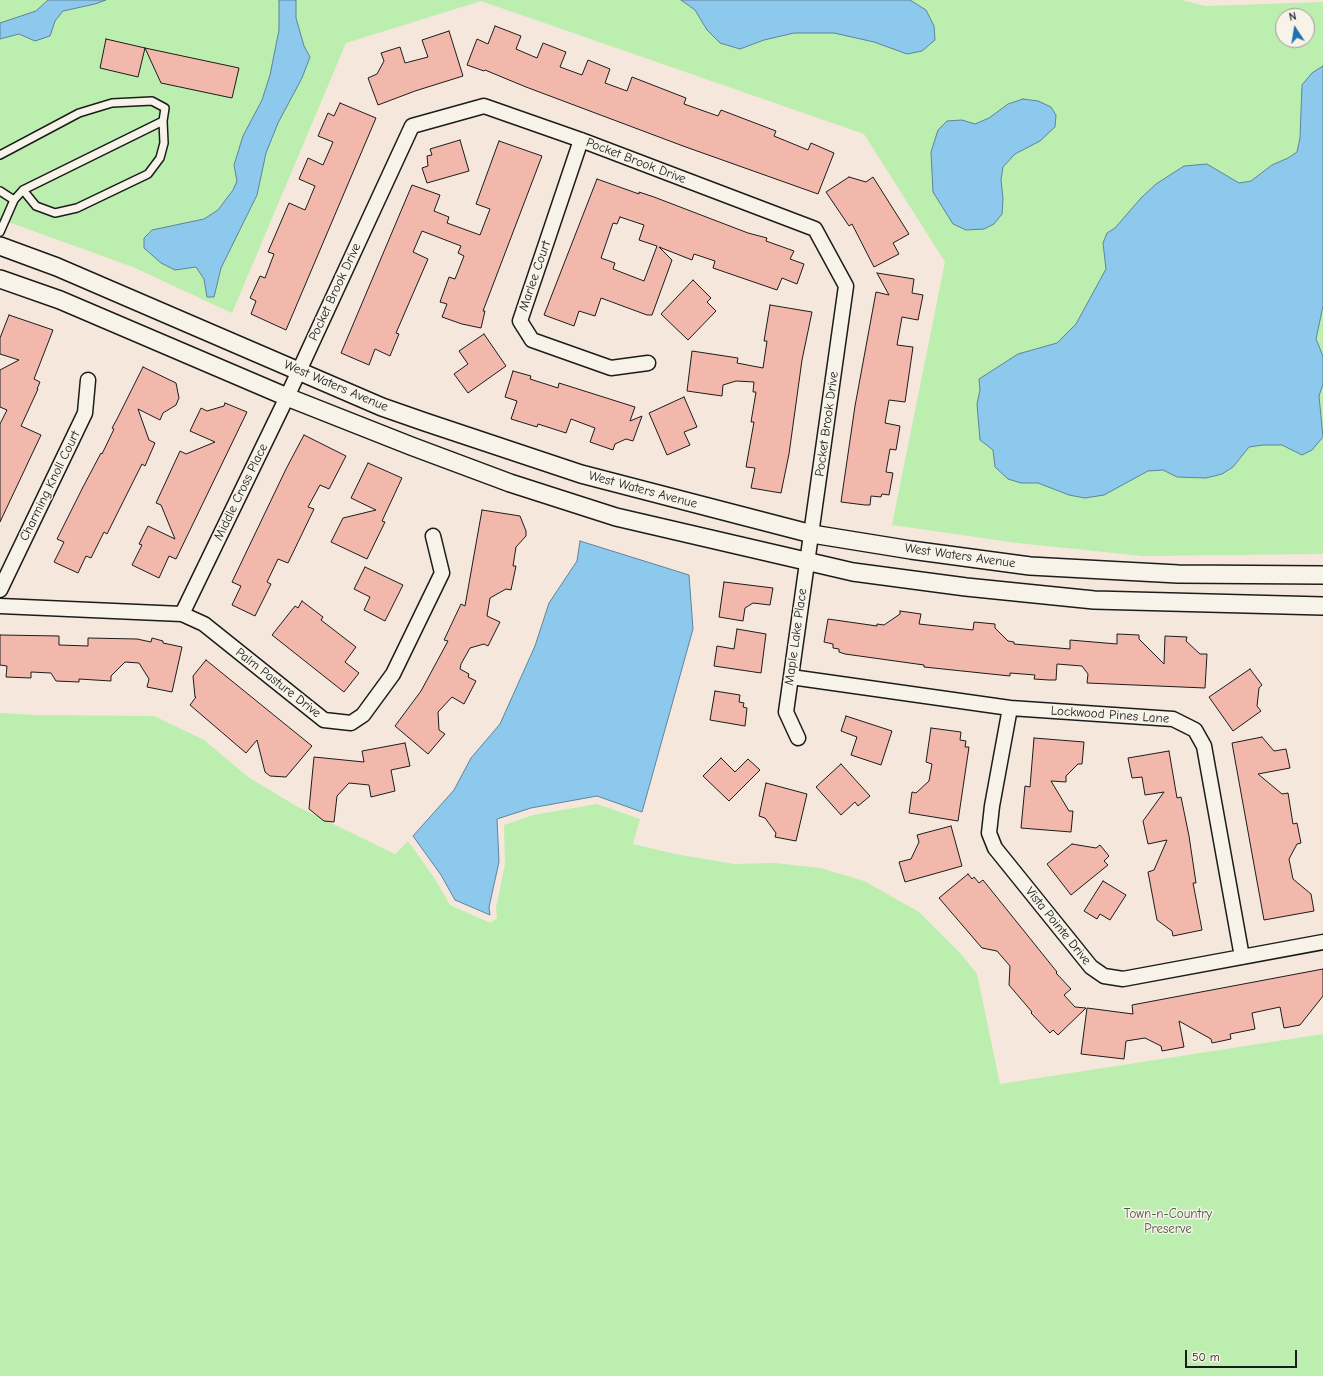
<!DOCTYPE html>
<style>
body{margin:0}
#map{position:relative;width:1323px;height:1376px;overflow:hidden;background:#f6e7dc;font-family:"Comic Neue",sans-serif}
canvas{display:block}
.north{position:absolute;left:1275px;top:8px;width:40px;height:40px;box-sizing:border-box;background:#f7f3e8;border:1px solid #9f9d96;border-radius:50%;rotate:348deg;font-size:11px;font-weight:700;line-height:16px;text-align:center;color:#1c1c1c}
.north::after{content:'';display:block;margin:auto;width:14px;height:18px;background:#1f6fb2;clip-path:polygon(50% 0,100% 100%,50% 72%,0 100%)}
.scale{position:absolute;left:1185px;top:1350px;width:112px;height:18px;box-sizing:border-box;border:2px solid #1c1c1c;border-top:0;padding-left:5px;font-size:12px;line-height:14px;white-space:nowrap;color:#1c1c1c;-webkit-text-stroke:3px #f7f3e8;paint-order:stroke}
</style>
<div id="map">
<canvas width="1323" height="1376"></canvas>
<div class="north">N</div>
<div class="scale">50 m</div>
</div>
<script>
const ctx = document.querySelector('canvas').getContext('2d');
ctx.lineJoin = 'round';
function fill(path, color) { ctx.fillStyle = color; ctx.fill(path, 'evenodd'); }
const toPath = rows => new Path2D(rows.map(r => 'M' + r).join(''));
function strokePath(path, color, width, dash) { ctx.strokeStyle = color; ctx.lineWidth = width; ctx.lineCap = dash ? 'butt' : 'round'; ctx.setLineDash(dash || []); ctx.stroke(path); }
function write(font, color, halo, rows, align = 'center') {
  ctx.font = font + ' "Comic Neue",sans-serif'; ctx.lineWidth = 3; ctx.setLineDash([]); ctx.textBaseline = 'middle'; ctx.strokeStyle = halo; ctx.fillStyle = color; for (const [text, x, y, turn = 0] of rows) {
    ctx.save(); ctx.translate(x, y); ctx.rotate((+turn || 0) * Math.PI / 180); ctx.textAlign = isNaN(turn) ? turn : align; if (halo) ctx.strokeText(text, 0, 0); ctx.fillText(text, 0, 0); ctx.restore();
  }
}
const green = toPath([
 [0,0,1182,0,1205,6,1323,2,1323,554,1143,556,1017,543,892,525,945,262,864,134,481,1,346,43,232,313,133,267,0,219],
 [1283,16,1307,16,1307,40,1283,40],
 [0,713,36,715,154,716,204,740,248,777,296,806,395,854,408,841,435,879,450,905,488,922,492,922,497,918,496,908,505,864,504,825,533,815,597,804,640,819,633,844,675,854,734,864,774,863,820,868,864,881,919,912,961,954,977,974,1000,1084,1323,1034,1323,1376,0,1376]
]);
const water = toPath([
 [48,0,106,0,95,4,63,11,55,21,50,36,35,41,19,34,0,39,0,23,36,11,48,0],
 [279,0,296,0,296,18,304,46,310,57,302,78,278,123,266,153,257,195,221,268,214,297,207,297,204,279,196,267,175,270,161,263,144,248,144,238,152,230,204,219,218,210,233,190,237,181,234,165,243,136,262,100,270,75,279,30,279,0],
 [681,0,910,0,926,10,934,26,935,40,922,51,907,54,874,42,834,33,794,33,764,40,740,49,720,43,707,30,695,10,681,0],
 [1323,66,1323,306,1316,339,1323,356,1323,384,1319,396,1323,437,1312,450,1302,455,1282,445,1263,445,1249,447,1233,467,1222,474,1206,478,1177,477,1163,470,1148,471,1104,495,1085,498,1069,495,1038,483,1021,483,1008,479,995,467,993,450,980,440,977,404,980,390,979,379,1018,354,1057,343,1076,324,1106,269,1103,243,1107,233,1115,228,1141,198,1156,184,1184,166,1207,164,1239,183,1251,181,1272,165,1288,158,1297,152,1300,138,1302,85,1312,73,1323,66],
 [1023,99,1038,101,1051,107,1056,115,1055,127,1040,141,1015,154,1003,167,1001,180,1003,199,1002,214,994,224,984,229,966,230,953,224,933,192,931,152,938,130,947,121,962,120,975,124,989,118,1008,104,1023,99],
 [580,541,689,575,693,629,642,812,597,796,531,808,497,819,499,862,489,907,490,915,455,900,441,875,413,836,454,790,471,758,500,724,535,646,549,603,577,561,580,541]
]);
const building = toPath([
 [495,26,521,36,516,49,537,58,543,43,566,52,560,67,582,75,588,60,610,69,605,83,627,91,632,77,686,98,684,104,718,116,721,110,776,131,774,136,808,150,811,143,834,153,818,194,683,146,526,87,485,70,484,71,467,65,477,39,488,44,495,26],
 [449,31,463,76,415,91,378,105,368,78,377,74,384,61,381,53,400,47,405,63,428,57,422,40,449,31],
 [106,39,145,48,138,77,100,68,106,39],
 [145,48,239,68,232,98,161,83,145,48],
 [340,103,376,118,286,330,251,314,256,301,250,298,260,276,265,278,274,254,268,252,289,203,305,210,315,186,299,179,308,158,323,165,333,142,318,136,328,113,334,116,340,103],
 [460,140,469,171,427,183,422,168,428,166,427,156,432,155,430,149,460,140],
 [499,141,542,156,483,311,485,311,481,328,462,324,442,317,447,304,440,302,449,277,455,279,464,256,458,253,461,246,422,231,413,252,428,259,396,333,399,334,390,356,375,349,369,365,341,353,412,185,440,195,434,211,449,217,447,223,480,235,490,209,476,204,499,141],
 [849,177,866,182,873,177,909,234,893,243,899,254,874,267,852,224,849,226,826,192,849,177],
 [597,179,639,194,639,192,654,197,748,233,767,238,766,241,794,251,790,259,804,264,797,284,782,278,777,290,713,268,715,261,694,254,692,260,659,247,672,260,652,315,647,315,601,298,595,316,579,311,574,326,544,315,597,179],
 [620,217,644,225,639,240,657,246,644,281,613,269,615,263,601,258,613,223,617,224,620,217],
 [877,273,914,279,912,293,923,295,918,320,902,317,897,345,913,347,905,402,889,400,885,423,900,426,896,450,890,449,886,472,893,473,889,495,882,494,881,497,871,496,870,505,865,505,841,502,855,406,876,292,889,295,877,273],
 [693,280,711,298,707,302,716,311,688,340,661,314,693,280],
 [770,305,812,312,802,360,789,454,781,493,751,488,755,468,746,467,754,422,751,422,756,392,753,392,754,382,736,381,723,385,722,396,687,391,692,351,738,358,737,363,763,368,767,341,764,341,770,305],
 [9,315,53,330,34,379,40,382,37,389,38,389,21,426,41,435,0,522,0,424,7,410,0,407,0,370,19,360,0,354,0,338,9,315],
 [484,334,506,366,468,393,454,374,468,364,459,351,484,334],
 [143,367,176,383,179,398,176,405,163,413,160,420,138,409,149,440,155,443,145,466,142,464,107,534,104,532,91,558,86,556,78,573,54,562,64,542,57,539,83,487,101,453,102,454,114,429,112,428,117,419,143,367],
 [513,371,531,376,530,379,558,388,559,383,635,407,630,421,642,416,633,441,626,439,615,444,613,450,590,442,595,428,571,419,566,433,538,424,537,427,511,419,517,401,505,397,513,371],
 [684,397,697,427,684,432,690,445,667,455,649,413,684,397],
 [225,403,247,412,176,559,169,556,159,578,132,565,142,545,139,544,148,526,175,539,161,505,156,503,180,451,186,454,215,442,190,431,201,408,207,411,224,406,225,403],
 [304,435,346,456,329,489,320,485,308,507,314,509,288,563,278,559,267,582,271,584,255,616,232,605,241,586,232,582,286,469,304,435],
 [368,463,402,478,382,521,385,522,367,559,331,542,343,518,376,510,351,498,368,463],
 [482,510,520,516,526,531,526,536,516,547,513,566,516,566,511,590,506,589,490,598,487,616,500,622,488,646,484,644,470,648,461,664,460,669,469,674,468,677,476,681,464,704,452,697,438,712,439,730,445,734,428,754,395,726,421,691,448,641,444,640,461,604,465,606,482,510],
 [365,567,403,585,385,621,364,610,370,597,354,589,365,567],
 [724,582,773,588,770,605,753,603,745,608,743,621,719,617,724,582],
 [302,601,323,617,321,620,356,647,345,662,359,673,344,692,272,635,295,606,298,608,302,601],
 [900,611,921,614,919,624,973,630,974,622,995,624,995,628,1008,641,1014,642,1014,644,1070,649,1070,640,1117,644,1117,634,1139,635,1139,639,1164,664,1165,636,1187,637,1186,641,1200,654,1207,654,1205,688,1087,683,1088,674,1082,666,1057,664,1056,680,1049,680,1034,679,1035,675,1010,673,1010,676,924,667,924,665,845,654,839,652,839,649,833,648,833,644,824,642,828,619,877,626,877,624,884,625,900,614,900,611],
 [737,629,766,634,761,673,714,666,717,646,734,649,737,629],
 [0,635,59,636,59,645,88,646,88,638,137,639,151,642,152,638,163,641,163,643,182,647,172,692,147,687,149,679,139,663,125,662,111,676,111,681,79,679,79,682,56,681,51,673,31,672,31,678,6,677,7,666,0,665,0,635],
 [206,660,312,746,286,777,270,776,265,772,257,740,246,753,190,705,196,697,195,697,193,676,206,660],
 [1250,669,1262,685,1259,688,1257,706,1261,711,1233,731,1209,697,1250,669],
 [715,691,740,695,739,702,744,703,743,707,747,708,745,726,710,720,715,691],
 [846,716,892,731,881,765,851,755,857,737,841,731,846,716],
 [931,728,961,732,960,740,966,741,965,747,969,747,958,821,909,813,912,792,916,793,929,781,932,764,926,762,931,728],
 [1262,737,1274,751,1286,749,1290,768,1258,774,1282,794,1288,793,1293,824,1297,823,1301,843,1297,844,1289,859,1293,879,1311,894,1314,911,1264,920,1232,743,1262,737],
 [1034,738,1084,742,1082,764,1078,764,1066,776,1066,782,1051,781,1069,811,1073,811,1071,832,1021,828,1025,786,1030,787,1034,738],
 [405,743,410,766,391,770,395,791,371,797,369,785,349,783,337,796,334,822,324,821,309,809,314,757,364,762,362,751,405,743],
 [1169,751,1177,798,1181,797,1189,836,1196,883,1193,883,1202,930,1173,936,1172,931,1157,920,1148,872,1154,870,1167,840,1148,844,1143,821,1164,792,1145,795,1142,777,1132,778,1128,758,1169,751],
 [721,758,735,772,748,759,760,770,729,801,703,776,721,758],
 [841,764,870,796,858,806,855,802,841,815,816,787,841,764],
 [766,783,807,794,796,841,775,837,776,833,765,818,759,816,766,783],
 [951,826,962,866,905,882,899,862,911,859,919,842,917,835,951,826],
 [1072,844,1096,848,1100,845,1109,856,1104,861,1108,865,1071,895,1047,864,1072,844],
 [968,874,972,879,974,877,979,883,983,880,1057,972,1056,973,1071,989,1064,995,1075,1007,1086,1008,1058,1035,1053,1030,1050,1033,1031,1013,1032,1012,1009,985,1010,966,997,951,982,948,939,898,968,874],
 [1103,881,1126,895,1110,920,1100,914,1097,919,1084,911,1103,881],
 [1323,969,1323,996,1300,1025,1284,1028,1280,1007,1252,1013,1255,1029,1230,1034,1231,1039,1212,1043,1211,1039,1179,1021,1184,1047,1162,1051,1161,1046,1145,1038,1126,1041,1124,1059,1081,1054,1087,1008,1133,1014,1132,1005,1323,969]
]);
const service = toPath([
 [0,155,79,113,112,103,152,101,165,108,163,121,23,190,14,200,0,232],
 [23,190,36,206,55,213,77,208,148,174,160,158,164,143,163,121],
 [0,191,14,200]
]);
const minor = toPath([
 [581,140,520,321,532,340,611,368,648,363],
 [0,590,85,413,88,380],
 [0,606,182,614,204,624,324,720,351,723,363,715,393,674,442,573,433,536],
 [182,614,287,397,412,126,484,106,581,140,815,229,846,286,786,712,798,738],
 [791,677,1010,708,1173,719,1195,730,1204,746,1242,957],
 [1010,708,992,806,989,833,995,848,1091,967,1104,976,1123,979,1323,942]
]);
const tertiary = toPath([
 [0,246,57,267,382,407,425,422,581,474,812,534,911,550,1030,566,1178,574,1323,575],
 [0,279,60,300,287,397,411,446,510,483,616,517,853,572,966,587,1094,600,1323,606]
]);
const streetNames = [
 ["Pocket Brook Drive",636,161,21],
 ["Marlee Court",535,276,-71],
 ["Pocket Brook Drive",335,292,-65],
 ["West Waters Avenue",336,386,23],
 ["Pocket Brook Drive",827,424,-82],
 ["Charming Knoll Court",50,486,-64],
 ["West Waters Avenue",643,490,15],
 ["Middle Cross Place",241,492,-64],
 ["West Waters Avenue",960,556,8],
 ["Maple Lake Place",796,637,-82],
 ["Palm Pasture Drive",278,683,38],
 ["Lockwood Pines Lane",1110,715,4],
 ["Vista Pointe Drive",1058,926,51]
];
const parkNames = [
 ["Town-n-Country",1168,1214],
 ["Preserve",1168,1229]
];
fill(green, '#bbeeaf');
fill(water, '#8cc9ed');
strokePath(water, '#5f8499', 1);
fill(building, '#f2b8ab');
strokePath(building, '#1c1c1c', 1);
strokePath(service, '#1c1c1c', 10);
strokePath(minor, '#1c1c1c', 17);
strokePath(tertiary, '#1c1c1c', 20);
strokePath(service, '#f7f3e8', 7);
strokePath(minor, '#f7f3e8', 14);
strokePath(tertiary, '#f7f3e8', 17);
write('13px', '#1c1c1c', '#f7f3e8', streetNames);
write('13px', '#4c5b48', '#f7f3e8', parkNames);
</script>
